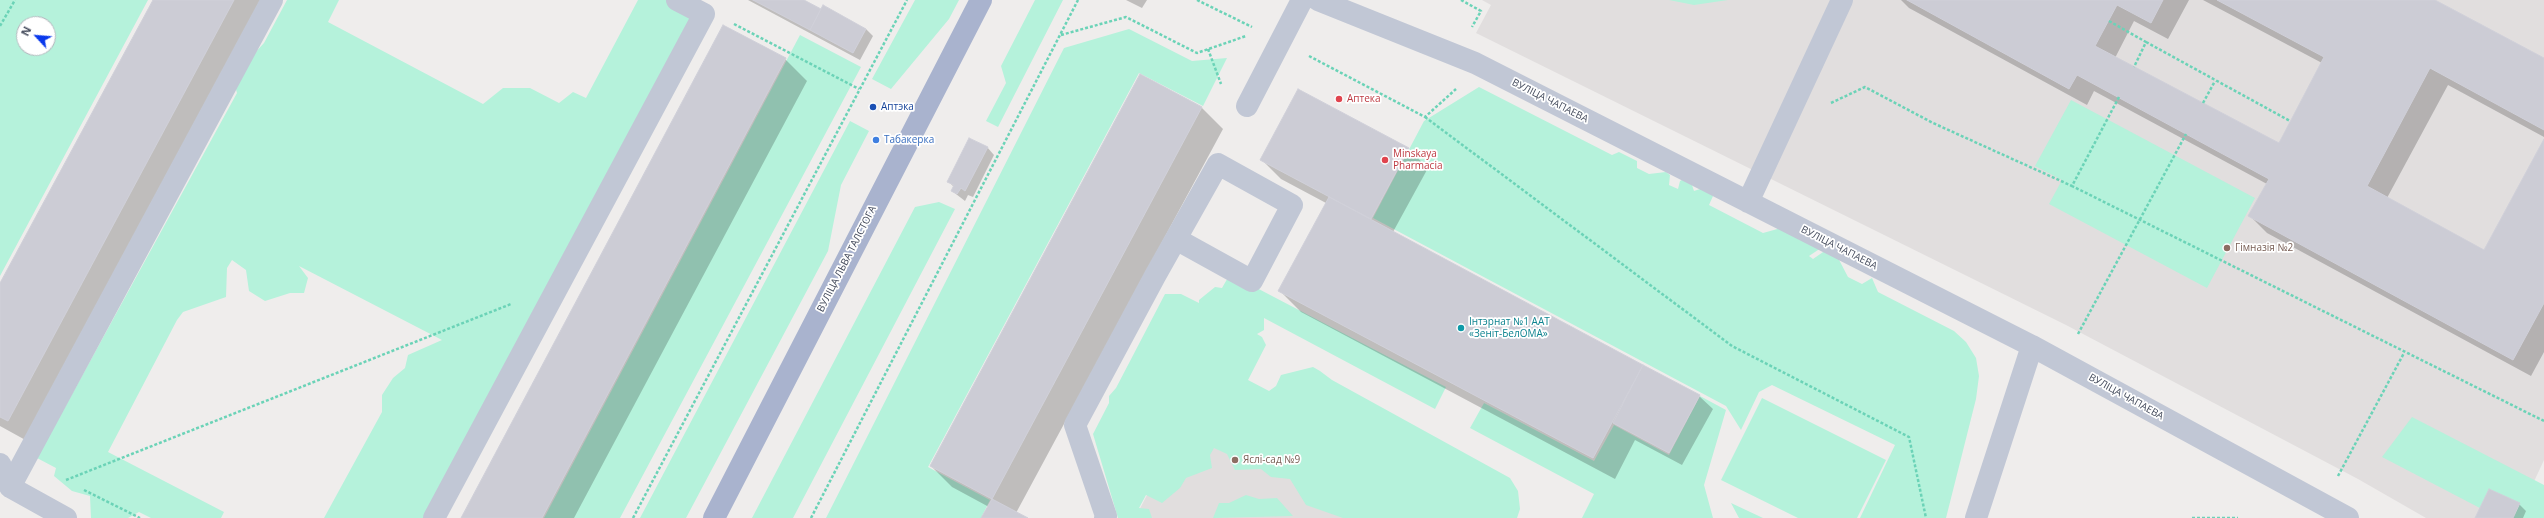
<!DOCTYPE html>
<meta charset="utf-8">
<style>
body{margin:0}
#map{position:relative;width:2544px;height:518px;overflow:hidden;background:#efedec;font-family:"Open Sans",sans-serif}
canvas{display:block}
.north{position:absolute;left:16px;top:16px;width:40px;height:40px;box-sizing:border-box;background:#fff;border:1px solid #b4b7bd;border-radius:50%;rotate:296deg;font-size:11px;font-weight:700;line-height:16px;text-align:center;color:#434a5b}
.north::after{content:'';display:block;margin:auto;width:14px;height:18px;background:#0939ec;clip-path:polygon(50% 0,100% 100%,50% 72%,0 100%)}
</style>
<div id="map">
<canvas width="2544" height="518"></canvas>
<div class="north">N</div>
</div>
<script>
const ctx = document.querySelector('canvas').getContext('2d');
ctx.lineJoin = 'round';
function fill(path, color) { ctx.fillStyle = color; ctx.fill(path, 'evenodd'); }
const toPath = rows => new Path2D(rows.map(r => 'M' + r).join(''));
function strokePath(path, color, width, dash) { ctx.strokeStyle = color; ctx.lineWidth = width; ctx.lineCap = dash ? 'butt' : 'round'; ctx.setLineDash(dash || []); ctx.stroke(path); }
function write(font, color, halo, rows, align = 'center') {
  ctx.font = font + ' "Open Sans",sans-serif'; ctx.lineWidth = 3.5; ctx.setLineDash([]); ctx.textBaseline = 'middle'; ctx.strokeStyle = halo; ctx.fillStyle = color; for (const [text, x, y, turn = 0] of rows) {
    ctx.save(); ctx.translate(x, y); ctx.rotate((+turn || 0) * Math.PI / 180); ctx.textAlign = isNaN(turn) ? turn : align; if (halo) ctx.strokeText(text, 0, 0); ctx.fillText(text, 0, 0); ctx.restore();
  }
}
const education = toPath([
 [1482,0,2544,0,2544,460,2517,518,2426,518,2358,479,2066,325,1476,33,1491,5],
 [1196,402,1414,518,1135,518]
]);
const green = toPath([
 [0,0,148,0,0,276],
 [24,24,48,24,48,48,24,48],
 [287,0,339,0,328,22,483,104,503,88,530,88,559,103,573,92,586,98,638,0,667,0,695,14,431,518,324,518,382,412,382,395,393,378,405,368,408,355,442,340,299,266,308,278,304,293,290,293,265,301,249,291,246,270,232,260,227,268,226,297,183,312,177,320,108,452,224,512,221,518,151,518,139,512,128,518,91,518,90,496,72,491,54,476,56,468,37,458,237,93,235,86,252,56,264,43],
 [915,0,959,0,949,19,891,89,872,79],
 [1035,0,1063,0,998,127,986,121,1006,83,1001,66],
 [1669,0,1728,0,1694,5],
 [1129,29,1192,61,1227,58,1203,106,1139,73,928,467,990,500,981,518,826,518,1064,48],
 [800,35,861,67,620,518,544,518],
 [1479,87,1612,155,1619,152,1637,161,1637,168,1649,174,1666,172,1670,175,1669,185,1678,189,1680,181,1689,176,1694,191,1703,188,1713,196,1709,205,1763,233,1781,228,1821,248,1809,256,1813,259,1826,250,1836,254,1848,277,1862,284,1872,278,1878,292,1954,331,1966,342,1976,358,1979,376,1976,399,1946,518,1860,518,1895,445,1772,385,1759,392,1741,430,1726,406,1373,218,1424,121],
 [2071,100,2255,198,2207,288,2049,204,2062,180,2035,166],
 [850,121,869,131,841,185,828,251,686,518,640,518],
 [939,202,955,209,793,518,752,518,915,207],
 [1230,274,1446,387,1435,409,1264,318,1264,330,1257,334,1262,337,1266,345,1248,380,1269,391,1276,386,1281,375,1313,367,1320,371,1332,380,1510,478,1518,491,1520,509,1517,518,1343,518,1306,505,1290,479,1271,477,1261,469,1235,470,1227,454,1214,448,1210,455,1212,468,1186,478,1180,488,1162,503,1146,495,1139,508,1149,509,1152,518,1118,518,1093,434,1109,403,1109,396,1116,388,1165,294,1181,294,1199,303,1199,300,1215,287,1222,288],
 [1700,396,1726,410,1704,485,1713,518,1582,518,1594,494,1470,428,1484,403,1594,461,1614,425,1669,455],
 [1762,398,1886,460,1857,518,1798,518,1721,480],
 [2412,417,2544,485,2544,518,2499,518,2382,457],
 [1246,495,1259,499,1277,498,1293,516,1213,518,1219,503,1229,503],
 [1731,503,1763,518,1739,518]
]);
const shadow = toPath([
 [154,0,267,0,29,442,0,426,0,285],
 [748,0,802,0,821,10,823,7,866,29,873,36,860,60],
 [1126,0,1147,0,1142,8],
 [1901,0,2189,0,2168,39,2134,21,2115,58,2279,144,2322,63,2203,0,2433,0,2544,59,2544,137,2448,85,2387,198,2485,251,2544,141,2544,352,2531,376,2267,233,2250,216,2267,184,2094,91,2087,105,1909,8],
 [724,27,785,59,807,81,574,518,462,518],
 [1141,75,1202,108,1223,129,1016,513,1026,518,983,518,989,507,952,487,931,466],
 [987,147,994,155,973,197,968,195,965,201,952,191,954,187,949,182],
 [1408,149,1428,168,1393,232,1699,396,1713,409,1682,465,1635,440,1615,479,1301,312,1280,291,1326,203,1281,179,1262,160],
 [2519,504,2526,511,2523,518,2477,518]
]);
const building = toPath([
 [153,0,234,0,8,421,0,417,0,283,153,0],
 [753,0,804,0,821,9,810,30,753,0],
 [1907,0,2163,0,2151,23,2117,5,2095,46,2279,143,2324,57,2217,0,2435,0,2544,58,2544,130,2430,68,2367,186,2484,250,2544,139,2544,303,2513,360,2248,216,2269,179,2077,75,2069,89,1907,0],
 [823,5,866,29,853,53,810,30,823,5],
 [723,25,786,58,542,518,461,518,723,25],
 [1140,74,1202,107,992,499,930,466,1140,74],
 [1298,89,1409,148,1371,219,1260,160,1298,89],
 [969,138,988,147,965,191,961,188,957,194,951,191,954,185,947,182,969,138],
 [1329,197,1643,365,1593,458,1278,291,1329,197],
 [1643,365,1700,395,1669,453,1613,423,1643,365],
 [2489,489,2520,503,2513,518,2475,518,2489,489],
 [992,499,1028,518,981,518,992,499]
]);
const path = toPath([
 [1197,0,1252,27],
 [1461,0,1481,11,1472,27],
 [2109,21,2146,42,2134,67],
 [734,24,859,89],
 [0,26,15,0],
 [1061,35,1126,17,1197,53,1246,36],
 [2146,42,2290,121],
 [1208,49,1221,84],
 [1309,56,1425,117,1456,89],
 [2119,97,2072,186,2544,421],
 [1831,103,1865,87,1933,123,2072,186],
 [2203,103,2215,81],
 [1425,117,1732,346,1909,437,1926,518],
 [2078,334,2186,134],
 [2338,476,2404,353],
 [66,480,511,304],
 [84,490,140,518],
 [633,518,907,0],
 [811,518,1078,0],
 [2192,518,2238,518]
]);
const minor = toPath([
 [1318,0,1475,63,2032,346,2348,518],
 [1247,106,1302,0],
 [1748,202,1842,0],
 [0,464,10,487,66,518],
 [10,487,272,0],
 [434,518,704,14,677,0],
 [1105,518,1106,516,1075,425,1155,276,1218,164,1292,205,1252,281,1176,239],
 [1976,518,2032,346]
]);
const major = toPath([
 [714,518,981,0]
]);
const markers = [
 [1339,99,4,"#e0444e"],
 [873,107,4,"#1a4fb4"],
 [876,140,4,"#3f7fe0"],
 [1385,160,4,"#e0444e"],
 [2227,248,4,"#8d6e63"],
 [1461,328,4,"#0f9aa8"],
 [1235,460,4,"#8d6e63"]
];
const healthNames = [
 ["Аптека",1347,99],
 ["Minskaya",1393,154],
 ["Pharmacia",1393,166]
];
const streetNames = [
 ["ВУЛІЦА ЧАПАЕВА",1550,101,27],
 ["ВУЛІЦА ЧАПАЕВА",1839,248,27],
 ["ВУЛІЦА ЛЬВА ТАЛСТОГА",847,259,-63],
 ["ВУЛІЦА ЧАПАЕВА",2126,397,29]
];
const transitNames = [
 ["Аптэка",881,107]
];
const shopNames = [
 ["Табакерка",884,140]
];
const educationNames = [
 ["Гімназія №2",2235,248],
 ["Яслі-сад №9",1243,460]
];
const cultureNames = [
 ["Інтэрнат №1 ААТ",1469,322],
 ["«Зеніт-БелОМА»",1469,334]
];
fill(education, '#e1dede');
fill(green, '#b5f2db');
fill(shadow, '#0003');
fill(building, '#ccccd5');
strokePath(building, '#d0d0d9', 1);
strokePath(path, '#6bd3b7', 2.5, [3, 2]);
strokePath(minor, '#c1c7d5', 22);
strokePath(major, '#a9b3ce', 22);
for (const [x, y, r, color] of markers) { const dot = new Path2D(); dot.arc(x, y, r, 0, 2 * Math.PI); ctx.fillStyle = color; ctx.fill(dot); strokePath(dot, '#fff', 1.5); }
write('10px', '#be3a42', '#fff', healthNames, 'left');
write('10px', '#434a5b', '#fff', streetNames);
write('10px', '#164399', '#fff', transitNames, 'left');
write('10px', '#366cbe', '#fff', shopNames, 'left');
write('10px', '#785e54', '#fff', educationNames, 'left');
write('10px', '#0d838f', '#fff', cultureNames, 'left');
</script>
